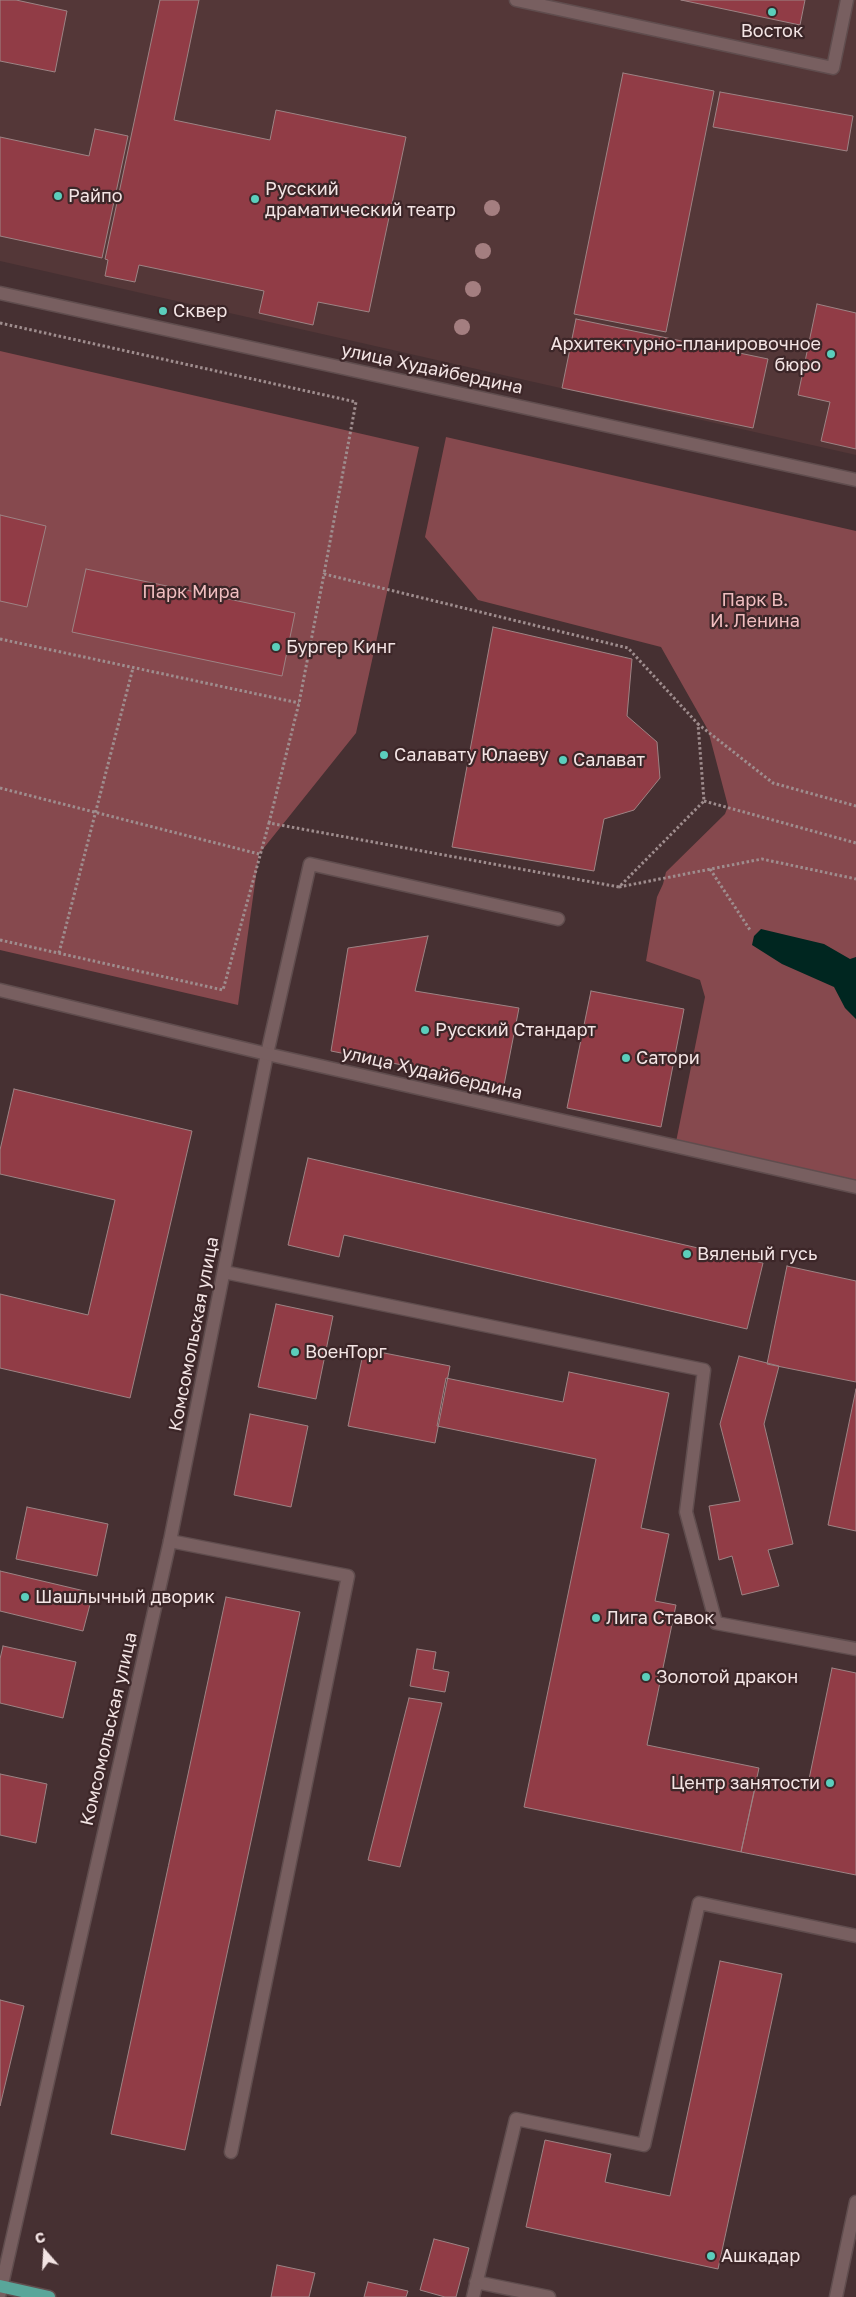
<!DOCTYPE html>
<meta charset="utf-8">
<style>
body{margin:0}
#map{position:relative;width:856px;height:2297px;overflow:hidden;background:#463032;font-family:"Golos Text",sans-serif}
canvas{display:block}
.north{position:absolute;left:20px;top:2227px;width:50px;height:50px;-webkit-text-stroke:4px #3c2628;paint-order:stroke;rotate:341deg;font-size:14px;font-weight:700;line-height:20px;text-align:center;color:#f3e4e4}
.north::after{content:'';display:block;margin:auto;width:18px;height:22px;background:#f3e4e4;clip-path:polygon(50% 0,100% 100%,50% 72%,0 100%)}
</style>
<div id="map">
<canvas width="856" height="2297"></canvas>
<div class="north">С</div>
</div>
<script>
const ctx = document.querySelector('canvas').getContext('2d');
ctx.lineJoin = 'round';
function fill(path, color) { ctx.fillStyle = color; ctx.fill(path, 'evenodd'); }
const toPath = rows => new Path2D(rows.map(r => 'M' + r).join(''));
function strokePath(path, color, width, dash) { ctx.strokeStyle = color; ctx.lineWidth = width; ctx.lineCap = dash ? 'butt' : 'round'; ctx.setLineDash(dash || []); ctx.stroke(path); }
function write(font, color, halo, rows, align = 'center') {
  ctx.font = font + ' "Golos Text",sans-serif'; ctx.lineWidth = 4.5; ctx.setLineDash([]); ctx.textBaseline = 'middle'; ctx.strokeStyle = halo; ctx.fillStyle = color; for (const [text, x, y, turn = 0] of rows) {
    ctx.save(); ctx.translate(x, y); ctx.rotate((+turn || 0) * Math.PI / 180); ctx.textAlign = isNaN(turn) ? turn : align; if (halo) ctx.strokeText(text, 0, 0); ctx.fillText(text, 0, 0); ctx.restore();
  }
}
const built = toPath([
 [0,0,856,0,856,455,0,261]
]);
const green = toPath([
 [0,351,419,447,356,733,259,854,238,1005,0,950],
 [446,437,856,531,856,1180,676,1142,705,997,700,980,646,961,657,897,663,884,666,872,725,814,728,806,708,730,661,647,478,600,425,537]
]);
const water = toPath([
 [761,929,824,944,850,959,856,957,856,1019,845,1008,834,987,782,964,752,945,754,936]
]);
const building = toPath([
 [0,0,16,0,67,11,55,72,0,61,0,0],
 [160,0,199,0,174,120,270,140,276,110,406,137,369,312,318,302,313,325,259,313,264,291,139,265,135,282,105,276,108,260,105,259,160,0],
 [681,0,805,0,800,25,681,0],
 [623,73,714,91,666,332,574,314,623,73],
 [720,92,853,116,847,151,713,127,720,92],
 [95,129,128,136,102,258,0,236,0,137,89,156,95,129],
 [817,304,856,313,856,449,821,441,830,402,798,395,817,304],
 [576,319,768,359,753,428,562,388,576,319],
 [0,515,46,526,27,607,0,601,0,515],
 [86,569,295,613,282,676,72,632,86,569],
 [493,627,632,659,627,716,657,742,660,778,634,810,604,819,594,871,452,847,493,627],
 [428,936,415,991,519,1008,504,1085,331,1051,348,948,428,936],
 [591,991,684,1009,661,1127,567,1108,591,991],
 [14,1089,192,1131,130,1398,0,1368,0,1294,88,1315,115,1200,0,1174,0,1150,14,1089],
 [308,1158,763,1263,747,1329,344,1235,339,1257,288,1245,308,1158],
 [787,1266,856,1281,856,1382,767,1364,787,1266],
 [276,1304,333,1316,316,1399,258,1387,276,1304],
 [364,1349,450,1366,435,1443,348,1426,364,1349],
 [739,1356,779,1366,764,1424,793,1544,768,1550,779,1586,742,1595,732,1556,719,1560,709,1506,740,1501,720,1424,739,1356],
 [569,1372,669,1393,641,1528,669,1534,655,1601,676,1605,647,1745,759,1768,741,1852,524,1807,596,1459,437,1426,446,1378,563,1402,569,1372],
 [856,1389,856,1531,828,1525,856,1389],
 [250,1414,308,1426,291,1507,234,1495,250,1414],
 [27,1507,108,1524,97,1576,16,1559,27,1507],
 [0,1571,93,1593,83,1631,0,1611,0,1571],
 [226,1597,300,1612,185,2150,111,2134,226,1597],
 [3,1646,76,1662,63,1718,0,1703,0,1659,3,1646],
 [417,1649,436,1652,433,1669,449,1672,445,1692,410,1686,417,1649],
 [832,1668,856,1673,856,1875,741,1852,757,1779,807,1789,832,1668],
 [409,1698,442,1703,400,1867,368,1860,409,1698],
 [0,1774,47,1784,36,1843,0,1835,0,1774],
 [720,1961,782,1974,718,2269,526,2227,545,2140,611,2154,605,2182,670,2196,720,1961],
 [0,2000,24,2006,0,2106,0,2000],
 [434,2239,469,2248,456,2297,445,2297,420,2290,434,2239],
 [277,2265,315,2273,309,2297,271,2297,277,2265],
 [368,2282,408,2291,406,2297,364,2297,368,2282]
]);
const path = toPath([
 [0,323,356,402,324,574],
 [0,639,299,703],
 [0,788,259,854],
 [704,801,856,843],
 [269,823,299,703,324,574,628,648,698,724],
 [710,869,750,930],
 [619,887,762,859,856,879],
 [0,940,223,990,269,823,619,887,704,801,698,724,773,783,856,806],
 [59,953,133,668]
]);
const service = toPath([
 [516,0,833,68,847,0],
 [267,1054,310,864,558,919],
 [224,1272,704,1370,686,1512,716,1623,856,1649],
 [170,1541,348,1576,231,2152],
 [476,2282,549,2297],
 [473,2297,516,2119,644,2145,699,1903,856,1936]
]);
const minor = toPath([
 [0,2293,170,1541,267,1054]
]);
const tertiary = toPath([
 [0,293,856,480],
 [0,990,267,1054,856,1187],
 [836,2297,856,2202]
]);
const primary = toPath([
 [0,2286,49,2297]
]);
const trees = [
 [492,208],
 [483,251],
 [473,289],
 [462,327]
];
const markers = [
 [772,12,5,"#5bcebc"],
 [58,196,5,"#5bcebc"],
 [255,199,5,"#5bcebc"],
 [163,311,5,"#5bcebc"],
 [831,354,5,"#5bcebc"],
 [276,647,5,"#5bcebc"],
 [384,755,5,"#5bcebc"],
 [563,760,5,"#5bcebc"],
 [425,1030,5,"#5bcebc"],
 [626,1058,5,"#5bcebc"],
 [687,1254,5,"#5bcebc"],
 [295,1352,5,"#5bcebc"],
 [25,1597,5,"#5bcebc"],
 [596,1618,5,"#5bcebc"],
 [646,1677,5,"#5bcebc"],
 [830,1783,5,"#5bcebc"],
 [711,2256,5,"#5bcebc"]
];
const poiNames = [
 ["Восток",772,31,"center"],
 ["Русский",265,189],
 ["драматический театр",265,210],
 ["Райпо",68,196],
 ["Сквер",173,311],
 ["Архитектурно-планировочное",821,344,"right"],
 ["бюро",821,365,"right"],
 ["Бургер Кинг",286,647],
 ["Салавату Юлаеву",394,755],
 ["Салават",573,760],
 ["Русский Стандарт",435,1030],
 ["Сатори",636,1058],
 ["Вяленый гусь",697,1254],
 ["ВоенТорг",305,1352],
 ["Шашлычный дворик",35,1597],
 ["Лига Ставок",606,1618],
 ["Золотой дракон",656,1677],
 ["Центр занятости",820,1783,"right"],
 ["Ашкадар",721,2256]
];
const streetNames = [
 ["улица Худайбердина",432,369,12],
 ["улица Худайбердина",432,1073,13],
 ["Комсомольская улица",194,1334,-79],
 ["Комсомольская улица",109,1729,-77]
];
const parkNames = [
 ["Парк Мира",191,592],
 ["Парк В.",755,600],
 ["И. Ленина",755,621]
];
fill(built, '#543738');
fill(green, '#86494e');
fill(water, '#002620');
fill(building, '#913c46');
strokePath(building, '#9d8384', 1);
strokePath(service, '#604d4e', 15);
strokePath(minor, '#604d4e', 15);
strokePath(tertiary, '#604d4e', 15);
strokePath(primary, '#604d4e', 15);
strokePath(path, '#9f8d8e', 3, [2.5, 2.5]);
strokePath(service, '#785f60', 12);
strokePath(minor, '#785f60', 12);
strokePath(tertiary, '#785f60', 12);
strokePath(primary, '#59a69a', 12);
ctx.fillStyle = '#a47e80';
for (const [x, y] of trees) { ctx.beginPath(); ctx.arc(x, y, 8, 0, 2 * Math.PI); ctx.fill(); }
for (const [x, y, r, color] of markers) { const dot = new Path2D(); dot.arc(x, y, r, 0, 2 * Math.PI); ctx.fillStyle = color; ctx.fill(dot); strokePath(dot, '#3c2628', 2); }
write('18px', '#f3e4e4', '#3c2628', poiNames, 'left');
write('18px', '#f3e4e4', '#3c2628', streetNames);
write('18px', '#f0bec0', '#3c2628', parkNames);
</script>
